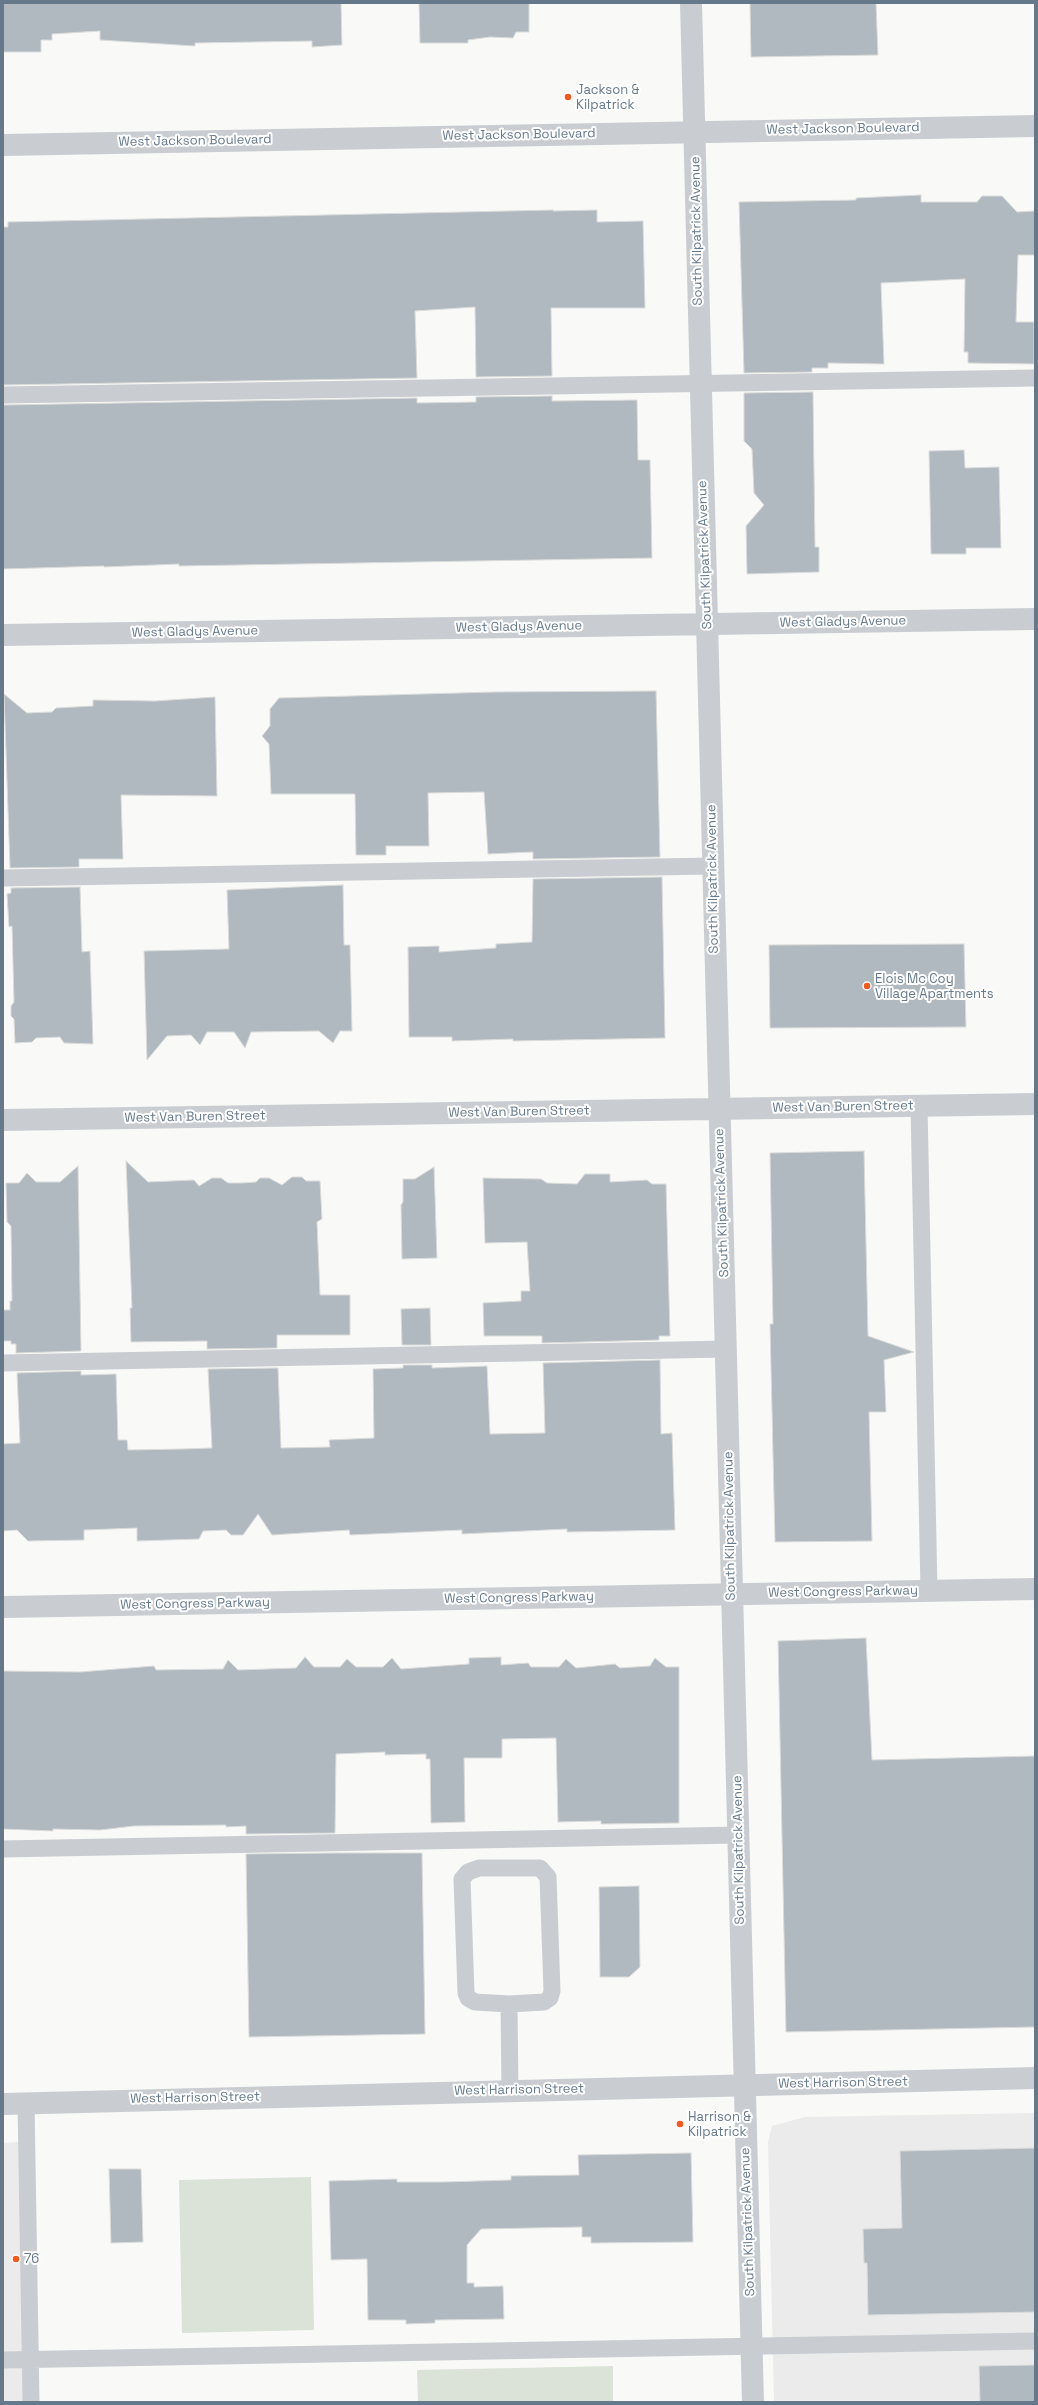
<!DOCTYPE html>
<style>
body{margin:0}
#map{position:relative;width:1038px;height:2405px;overflow:hidden;background:#f9faf7;font-family:"Space Grotesk",sans-serif}
canvas{display:block}
.frame{position:absolute;inset:0;border:4px solid #65798b;pointer-events:none}
</style>
<div id="map">
<canvas width="1038" height="2405"></canvas>
<div class="frame"></div>
</div>
<script>
const ctx = document.querySelector('canvas').getContext('2d');
ctx.lineJoin = 'round';
function fill(path, color) { ctx.fillStyle = color; ctx.fill(path, 'evenodd'); }
const toPath = rows => new Path2D(rows.map(r => 'M' + r).join(''));
function strokePath(path, color, width, dash) { ctx.strokeStyle = color; ctx.lineWidth = width; ctx.lineCap = dash ? 'butt' : 'round'; ctx.setLineDash(dash || []); ctx.stroke(path); }
function write(font, color, halo, rows, align = 'center') {
  ctx.font = font + ' "Space Grotesk",sans-serif'; ctx.lineWidth = 4; ctx.setLineDash([]); ctx.textBaseline = 'middle'; ctx.strokeStyle = halo; ctx.fillStyle = color; for (const [text, x, y, turn = 0] of rows) {
    ctx.save(); ctx.translate(x, y); ctx.rotate((+turn || 0) * Math.PI / 180); ctx.textAlign = isNaN(turn) ? turn : align; if (halo) ctx.strokeText(text, 0, 0); ctx.fillText(text, 0, 0); ctx.restore();
  }
}
const built = toPath([
 [1035,2113,1035,2402,774,2402,768,2142,772,2126,805,2117],
 [27,2141,31,2402,3,2402,3,2143]
]);
const green = toPath([
 [311,2177,314,2330,182,2333,179,2180],
 [613,2366,613,2402,418,2402,417,2370]
]);
const building = toPath([
 [3,3,341,3,342,45,312,47,312,41,195,43,195,46,100,40,100,31,52,34,52,40,41,40,41,52,3,52,3,3],
 [419,3,529,3,529,32,516,32,513,38,490,37,468,40,468,43,420,43,419,3],
 [750,3,876,3,878,55,751,57,750,3],
 [921,195,921,202,977,202,982,196,1002,196,1017,212,1035,211,1035,255,1018,255,1016,322,1034,322,1034,364,968,363,968,352,964,352,965,279,881,283,884,364,828,363,828,368,812,368,812,372,744,373,739,202,856,200,856,198,921,195],
 [553,210,553,211,597,210,597,222,643,221,645,308,551,308,552,376,476,377,475,307,415,311,417,378,3,385,3,227,8,227,8,222,553,210],
 [813,392,815,547,819,547,819,572,747,574,746,526,764,505,754,493,752,449,744,441,744,393,813,392],
 [552,396,552,401,637,400,638,460,650,460,652,558,179,566,179,564,104,567,104,566,3,569,3,405,417,398,417,403,476,402,476,397,552,396],
 [964,450,965,468,999,467,1001,548,966,548,966,554,931,554,929,451,964,450],
 [656,691,660,857,533,859,533,852,488,854,484,792,428,793,429,846,386,846,386,855,356,855,355,794,271,794,269,744,262,736,270,726,270,709,279,698,494,692,656,691],
 [4,694,27,713,52,712,56,708,93,706,93,700,155,701,215,697,217,796,121,795,123,859,79,859,79,867,10,868,4,694],
 [662,877,665,1038,513,1041,513,1039,452,1041,452,1037,409,1037,408,947,439,946,439,952,496,948,496,944,532,942,533,879,662,877],
 [343,885,344,945,350,945,352,1031,340,1031,333,1043,319,1031,251,1032,245,1048,234,1032,207,1032,200,1045,191,1035,167,1036,147,1060,144,951,229,949,227,890,343,885],
 [80,887,82,952,90,951,93,1044,64,1043,60,1037,36,1038,32,1042,15,1043,14,1019,11,1016,11,1006,14,1002,12,926,9,927,7,894,11,893,11,888,80,887],
 [964,944,966,1027,770,1028,769,945,964,944],
 [864,1151,868,1336,914,1352,884,1360,886,1412,869,1412,872,1541,775,1542,770,1324,773,1324,770,1153,864,1151],
 [126,1161,148,1182,194,1180,199,1186,212,1178,221,1178,228,1183,242,1183,256,1182,260,1178,269,1178,282,1185,292,1177,302,1177,306,1181,320,1181,322,1219,317,1222,320,1295,350,1295,350,1335,277,1335,277,1348,207,1349,207,1341,131,1342,130,1308,132,1308,126,1161],
 [78,1166,81,1351,16,1353,16,1344,11,1344,11,1341,3,1341,3,1310,10,1310,10,1301,12,1301,11,1226,7,1222,6,1183,19,1183,27,1173,36,1182,60,1182,78,1166],
 [434,1167,437,1258,402,1259,401,1205,403,1202,403,1179,415,1179,434,1167],
 [585,1174,610,1174,610,1182,647,1180,652,1184,666,1184,670,1336,659,1336,659,1340,542,1343,542,1336,484,1336,483,1303,521,1301,521,1291,530,1291,527,1242,485,1243,483,1178,541,1179,547,1183,577,1184,585,1174],
 [430,1308,431,1345,402,1345,401,1309,430,1308],
 [660,1360,661,1434,672,1433,675,1530,567,1532,567,1529,462,1534,462,1530,350,1535,349,1530,272,1535,258,1514,243,1535,231,1535,226,1530,203,1531,199,1539,137,1541,137,1528,84,1530,84,1540,28,1541,17,1530,3,1531,3,1444,20,1443,17,1373,81,1371,81,1375,116,1374,118,1440,127,1440,128,1450,182,1449,212,1448,208,1369,278,1368,281,1448,330,1447,329,1440,374,1438,373,1369,403,1368,403,1365,432,1365,432,1368,487,1366,490,1434,545,1433,543,1363,660,1360],
 [866,1638,872,1760,1035,1756,1035,2027,786,2032,778,1641,866,1638],
 [305,1657,314,1667,340,1667,347,1659,356,1667,383,1667,392,1658,401,1669,469,1664,469,1658,501,1657,501,1665,528,1663,531,1667,559,1667,566,1659,576,1668,615,1664,620,1668,650,1666,655,1658,666,1667,679,1667,679,1823,601,1824,601,1821,558,1822,556,1738,502,1739,502,1758,464,1758,465,1822,431,1823,430,1759,426,1759,426,1754,385,1755,385,1752,336,1754,335,1833,246,1834,246,1826,226,1827,226,1825,134,1826,100,1830,53,1829,53,1831,3,1829,3,1671,80,1672,154,1666,156,1670,223,1669,228,1660,238,1670,296,1668,305,1657],
 [335,1853,422,1853,425,2034,249,2037,246,1854,335,1853],
 [639,1886,640,1967,629,1977,600,1977,599,1887,639,1886],
 [1035,2148,1035,2312,868,2315,867,2263,864,2263,863,2229,902,2228,900,2151,1035,2148],
 [691,2153,693,2242,591,2243,591,2237,582,2237,582,2227,481,2229,467,2245,467,2283,474,2283,474,2287,503,2286,504,2319,435,2320,435,2323,406,2324,406,2320,368,2320,367,2259,331,2260,329,2181,397,2179,397,2182,444,2182,511,2180,511,2176,579,2175,578,2155,691,2153],
 [109,2169,141,2169,143,2242,111,2243,109,2169],
 [1035,2365,1035,2402,980,2402,979,2366,1035,2365]
]);
const service = toPath([
 [3,395,1035,378],
 [3,878,713,866],
 [919,1106,929,1591],
 [3,1363,726,1349],
 [3,1849,738,1835],
 [479,1868,540,1868,548,1877,552,1991,550,1998,544,2002,509,2004,475,2002,468,1998,466,1993,462,1879,468,1872,479,1868],
 [509,2004,510,2091],
 [26,2102,31,2402],
 [3,2360,1035,2341]
]);
const minor = toPath([
 [691,3,753,2402],
 [3,635,1035,619],
 [3,1120,1035,1104],
 [3,1607,1035,1589]
]);
const tertiary = toPath([
 [3,145,1035,126],
 [3,2104,1035,2078]
]);
const markers = [
 [568,97,4,"#f6571b"],
 [867,986,4,"#f6571b"],
 [680,2124,4,"#f6571b"],
 [16,2259,4,"#f6571b"]
];
const poiNames = [
 ["Jackson &",576,90],
 ["Kilpatrick",576,105],
 ["Elois Mc Coy",875,979],
 ["Village Apartments",875,994],
 ["Harrison &",688,2117],
 ["Kilpatrick",688,2132],
 ["76",24,2259]
];
const streetNames = [
 ["West Jackson Boulevard",843,129,-1],
 ["West Jackson Boulevard",519,135,-1],
 ["West Jackson Boulevard",195,141,-1],
 ["South Kilpatrick Avenue",697,231,-91],
 ["South Kilpatrick Avenue",705,555,-92],
 ["West Gladys Avenue",843,622,-1],
 ["West Gladys Avenue",519,627,-1],
 ["West Gladys Avenue",195,632,-1],
 ["South Kilpatrick Avenue",713,879,-91],
 ["West Van Buren Street",843,1107,-1],
 ["West Van Buren Street",519,1112,-1],
 ["West Van Buren Street",195,1117,-1],
 ["South Kilpatrick Avenue",722,1203,-92],
 ["South Kilpatrick Avenue",730,1526,-91],
 ["West Congress Parkway",843,1592,-1],
 ["West Congress Parkway",519,1598,-1],
 ["West Congress Parkway",195,1604,-1],
 ["South Kilpatrick Avenue",739,1850,-91],
 ["West Harrison Street",843,2083,-1],
 ["West Harrison Street",519,2090,-1],
 ["West Harrison Street",195,2098,-1],
 ["South Kilpatrick Avenue",748,2222,-92]
];
fill(built, '#eaebea');
fill(green, '#dbe2d7');
fill(building, '#b0b9c0');
strokePath(building, '#dbdbd9', 1);
strokePath(service, '#c9cdd1', 17);
strokePath(minor, '#c9cdd1', 22);
strokePath(tertiary, '#c9cdd1', 22);
for (const [x, y, r, color] of markers) { const dot = new Path2D(); dot.arc(x, y, r, 0, 2 * Math.PI); ctx.fillStyle = color; ctx.fill(dot); strokePath(dot, '#fff', 1.5); }
write('13px', '#65798b', '#fff', poiNames, 'left');
write('13px', '#65798b', '#fff', streetNames);
</script>
